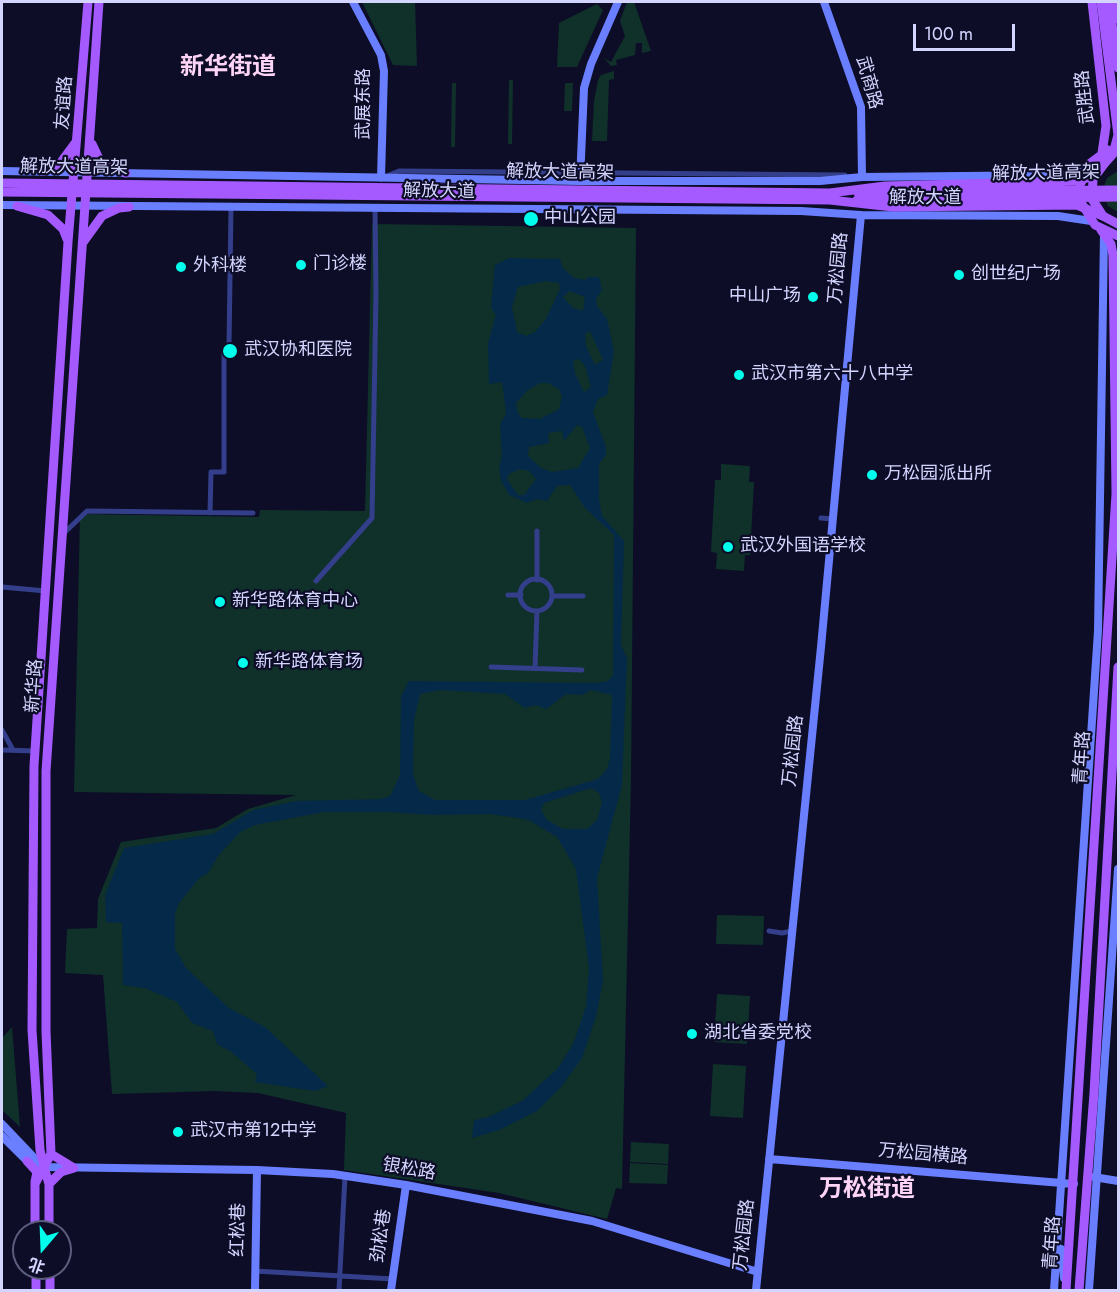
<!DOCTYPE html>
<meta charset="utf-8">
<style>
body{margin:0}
#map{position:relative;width:1120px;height:1292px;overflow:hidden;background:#0d0d27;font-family:Jost,"Noto Sans SC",sans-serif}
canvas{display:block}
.frame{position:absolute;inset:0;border:3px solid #d3d5ff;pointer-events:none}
.north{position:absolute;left:12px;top:1220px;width:60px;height:60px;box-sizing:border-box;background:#0d0d27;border:2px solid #5c5d7d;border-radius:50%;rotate:199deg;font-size:16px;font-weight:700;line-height:24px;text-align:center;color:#d3d5ff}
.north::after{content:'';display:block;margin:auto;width:21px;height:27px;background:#00feec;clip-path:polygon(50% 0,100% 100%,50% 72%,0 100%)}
.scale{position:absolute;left:913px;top:24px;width:102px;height:27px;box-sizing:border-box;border:3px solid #d3d5ff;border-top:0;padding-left:8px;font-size:18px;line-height:21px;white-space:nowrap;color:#d3d5ff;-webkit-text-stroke:4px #0d0d27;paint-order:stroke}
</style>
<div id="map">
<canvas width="1120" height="1292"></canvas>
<div class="frame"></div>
<div class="north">北</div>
<div class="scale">100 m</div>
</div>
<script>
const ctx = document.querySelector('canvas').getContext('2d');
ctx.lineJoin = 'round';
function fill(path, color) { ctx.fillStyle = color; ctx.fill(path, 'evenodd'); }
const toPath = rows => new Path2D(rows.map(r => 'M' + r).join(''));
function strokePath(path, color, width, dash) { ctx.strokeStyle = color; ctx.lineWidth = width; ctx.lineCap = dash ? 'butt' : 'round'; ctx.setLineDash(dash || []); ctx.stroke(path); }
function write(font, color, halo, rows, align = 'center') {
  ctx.font = font + ' Jost,"Noto Sans SC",sans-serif'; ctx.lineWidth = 4.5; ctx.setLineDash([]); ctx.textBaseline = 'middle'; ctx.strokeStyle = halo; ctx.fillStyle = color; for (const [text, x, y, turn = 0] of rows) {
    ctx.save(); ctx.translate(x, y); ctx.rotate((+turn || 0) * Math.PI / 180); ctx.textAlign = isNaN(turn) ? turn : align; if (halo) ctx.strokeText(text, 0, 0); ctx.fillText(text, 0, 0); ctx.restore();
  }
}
const green = toPath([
 [362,2,415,2,417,66,393,65],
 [627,2,634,2,651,51,642,53,642,43,636,43,635,55,616,60,617,65,611,66,604,58,611,62,625,36,620,21],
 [597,4,603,10,577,67,557,67,559,23],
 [614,71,614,79,609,80,607,141,592,141,594,101,598,80,601,75],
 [509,80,513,80,512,144,508,144],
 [452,83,456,83,455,147,451,147],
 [565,83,573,83,572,111,564,111],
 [1118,171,1118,212,1108,206,1102,192,1107,178],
 [372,224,636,228,631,778,622,1189,616,1188,607,1219,499,1193,344,1170,346,1113,258,1093,215,1091,112,1094,103,975,65,973,67,929,97,928,98,899,121,842,216,828,248,809,296,795,74,792,80,514,259,517,260,510,365,511],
 [721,464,750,466,749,482,754,482,750,555,745,555,744,571,716,569,717,553,711,552,715,480,721,480],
 [717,915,764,916,763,945,716,944],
 [717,994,750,996,747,1044,714,1042],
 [12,1027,20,1127,2,1110,2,1038],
 [713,1064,746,1066,743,1118,710,1116],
 [631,1142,669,1144,668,1164,630,1162],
 [630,1163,668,1165,667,1184,629,1183]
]);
const water = toPath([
 [509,258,560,259,563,268,574,278,585,280,588,277,599,277,602,290,596,299,597,306,607,319,614,351,607,395,598,399,593,412,606,447,606,455,599,464,599,499,602,516,624,541,621,645,627,658,622,785,597,878,603,980,596,1017,582,1058,561,1087,537,1111,499,1130,472,1138,474,1120,488,1117,522,1101,558,1068,573,1044,586,1007,589,968,577,878,576,869,557,837,529,820,518,818,490,814,434,815,388,812,324,812,255,825,240,832,218,856,208,873,200,877,179,903,175,914,175,949,186,968,229,1008,265,1027,328,1086,315,1091,255,1082,257,1074,230,1051,217,1044,213,1031,192,1023,177,1002,145,988,123,985,122,923,106,922,105,895,124,848,213,834,253,810,296,801,381,799,390,796,400,775,401,696,409,681,598,683,607,681,613,676,614,535,585,508,570,485,557,486,547,501,537,499,527,503,509,495,501,480,499,467,502,456,500,424,506,414,505,404,502,382,489,384,488,343,496,315,491,308,495,265],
 [546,281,559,283,560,289,546,319,535,332,526,336,517,332,512,307,518,287],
 [569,291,585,297,583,311,573,308,563,297],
 [590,331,603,360,595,365,586,346,585,334],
 [579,359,585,366,591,387,584,392,575,373,573,361],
 [540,383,548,383,559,389,562,397,559,409,540,419,522,418,518,413,516,403,528,390],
 [577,425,582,427,590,448,578,468,552,472,541,468,528,456,529,447,549,443,548,433,562,431,564,441],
 [520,469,529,471,536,479,524,495,518,495,507,479,509,474],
 [440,690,505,694,525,708,536,705,546,709,566,694,582,695,591,690,612,695,610,759,607,769,598,779,525,800,435,800,419,791,413,774,414,720,420,694],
 [591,788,599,793,602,803,597,820,587,829,563,829,547,820,541,810,544,803]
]);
const street = toPath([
 [387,176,399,171,845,175],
 [210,513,211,472,224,472,224,350,229,345,231,208],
 [821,518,833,519],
 [62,535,87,511,253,513],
 '520 595a16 16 0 1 1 32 0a16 16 0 1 1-32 0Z',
 [537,580,537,531],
 [316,581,372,518,376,294,375,207],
 [2,587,46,591],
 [508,595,521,595],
 [552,596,583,596],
 [491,667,582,670],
 [535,668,537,611],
 [2,730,13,750],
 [2,750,36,751],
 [769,931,782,933,792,931],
 [255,1271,393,1279],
 [339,1290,345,1176]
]);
const secondary = toPath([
 [353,2,381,55,384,71,381,178],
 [824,2,861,107,862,177],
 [2,171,580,181,820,181,862,177,1065,175,1077,172,1088,165],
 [580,181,584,88,591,64,618,2],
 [2,205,801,211,861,215,1058,216,1091,221],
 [2,1124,41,1165],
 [2,1136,27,1161,44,1167,257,1170,333,1174,406,1185,592,1221,758,1272],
 [769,1159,1074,1184],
 [1094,1177,1118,1181],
 [1061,1249,1064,1278],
 [255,1290,257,1170],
 [391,1290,406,1185],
 [756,1290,821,647,861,215],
 [1054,1290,1098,631,1104,234],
 [1089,1290,1118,869]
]);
const primary = toPath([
 [1092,2,1106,126,1102,153],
 [1109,2,1118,68],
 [1116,2,1118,19],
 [92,144,100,161,109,167,126,173],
 [1104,164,1093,179,1092,199,1103,216,1118,224],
 [42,171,59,165,76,142],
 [1080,185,1089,164,1108,150],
 [858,193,891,192],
 [857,200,891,200],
 [1082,204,1095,225,1118,236],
 [17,206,48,215,63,229,67,239],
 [84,241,102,216,119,208,129,207],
 [27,1161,37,1172,35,1182],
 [49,1184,61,1172,74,1168,51,1154],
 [35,1232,35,1184,44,1167,40,1150,32,1030,34,766,68,242,88,2],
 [49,1232,49,1184,44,1167,51,1154,46,1031,46,771,99,2],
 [36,1268,36,1290],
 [50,1268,50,1290],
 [1066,1290,1116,494,1113,255,1111,244,1101,230],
 [1079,1290,1094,1093,1118,667]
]);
const primaryBridge = toPath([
 [1101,2,1118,135,1113,154,1104,164],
 [2,183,830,193,885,186,1080,181,1097,173],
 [2,192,830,200,893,207,1077,205,1103,216],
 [891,192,1118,190],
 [891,200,1118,197]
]);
const markers = [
 [531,219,8,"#00feec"],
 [301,265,6,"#00feec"],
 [181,267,6,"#00feec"],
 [959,275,6,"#00feec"],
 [813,297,6,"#00feec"],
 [230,351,8,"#00feec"],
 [739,375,6,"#00feec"],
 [872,475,6,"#00feec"],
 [728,547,6,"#00feec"],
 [220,602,6,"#00feec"],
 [243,663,6,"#00feec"],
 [692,1034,6,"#00feec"],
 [178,1132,6,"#00feec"]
];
const streetNames = [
 ["武商路",868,83,75],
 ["武胜路",1086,97,-96],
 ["友谊路",65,103,-86],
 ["武展东路",365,104,-90],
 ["解放大道高架",74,168,1],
 ["解放大道高架",560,173,1],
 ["解放大道高架",1046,174,-1],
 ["解放大道",439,192,1],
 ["解放大道",925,199],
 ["万松园路",839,268,-85],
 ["新华路",35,686,-86],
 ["万松园路",794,751,-84],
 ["青年路",1083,758,-86],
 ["万松园横路",923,1155,5],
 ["银松路",409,1170,10],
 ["红松巷",239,1230,-89],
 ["万松园路",745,1235,-84],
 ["劲松巷",382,1236,-82],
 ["青年路",1053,1243,-86]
];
const poiNames = [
 ["中山公园",544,219],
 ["门诊楼",313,265],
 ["外科楼",193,267],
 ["创世纪广场",971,275],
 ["中山广场",801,297,"right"],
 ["武汉协和医院",244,351],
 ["武汉市第六十八中学",751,375],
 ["万松园派出所",884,475],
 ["武汉外国语学校",740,547],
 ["新华路体育中心",232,602],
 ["新华路体育场",255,663],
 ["湖北省委党校",704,1034],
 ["武汉市第12中学",190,1132]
];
const districtNames = [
 ["新华街道",228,68],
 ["万松街道",867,1190]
];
fill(green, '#0f312a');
fill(water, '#052948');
strokePath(street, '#333f8a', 5);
strokePath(secondary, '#6a7fff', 8);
strokePath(primary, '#a55aff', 9);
strokePath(primaryBridge, '#a55aff', 9);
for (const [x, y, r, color] of markers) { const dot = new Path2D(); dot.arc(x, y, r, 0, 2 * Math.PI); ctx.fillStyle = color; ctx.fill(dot); strokePath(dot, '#0d0d27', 2); }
write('18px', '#d3d5ff', '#0d0d27', streetNames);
write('18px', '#d3d5ff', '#0d0d27', poiNames, 'left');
write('bold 24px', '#ffd5f7', '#0d0d27', districtNames);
</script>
